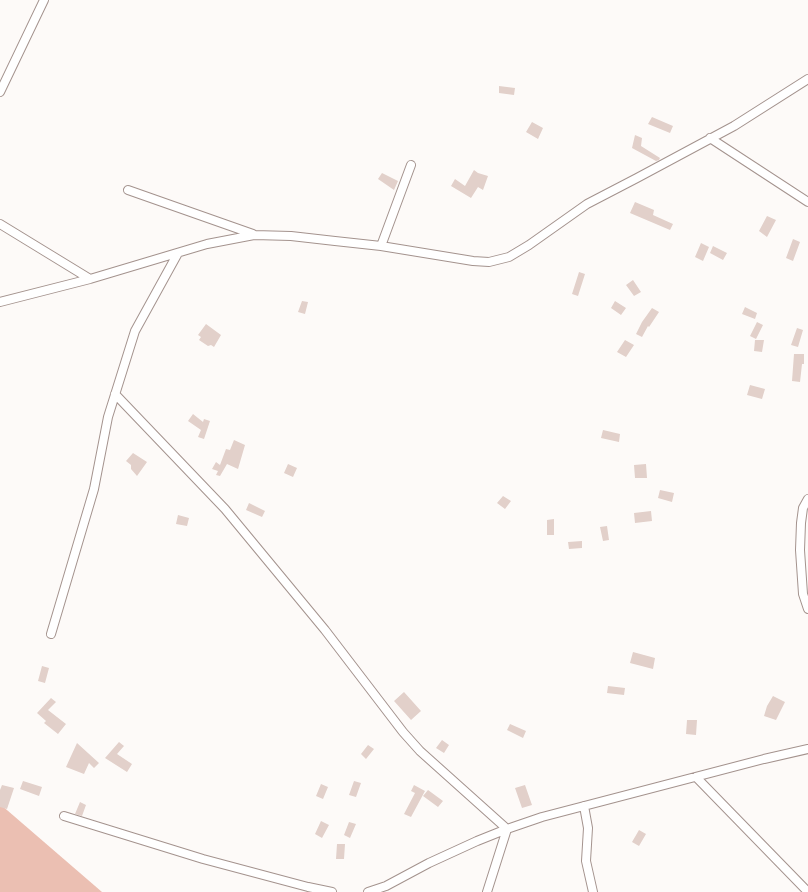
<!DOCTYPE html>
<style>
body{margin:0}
canvas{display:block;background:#fdfaf8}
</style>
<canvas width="808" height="892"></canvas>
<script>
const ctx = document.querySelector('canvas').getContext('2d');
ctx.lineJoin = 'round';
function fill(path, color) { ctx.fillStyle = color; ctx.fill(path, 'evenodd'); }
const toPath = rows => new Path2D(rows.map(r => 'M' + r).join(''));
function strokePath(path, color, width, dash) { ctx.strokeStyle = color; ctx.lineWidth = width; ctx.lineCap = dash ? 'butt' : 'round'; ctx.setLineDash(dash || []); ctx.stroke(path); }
const green = toPath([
 [0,804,102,892,0,892]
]);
const building = toPath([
 [499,86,515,88,514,95,499,93],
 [652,117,673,126,670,133,648,124],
 [532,122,543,128,538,139,526,132],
 [635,135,642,138,641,146,660,158,659,160,656,161,632,148],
 [474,170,478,173,488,176,483,190,478,187,471,198,451,186,455,179,465,186],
 [382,173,398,181,394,190,378,179],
 [635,202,654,210,653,215,673,224,670,230,630,213],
 [767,216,776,220,767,237,759,231],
 [793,239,800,242,793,261,786,258],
 [701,243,709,247,703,261,695,257],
 [713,246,727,253,723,260,710,253],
 [579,272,585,274,578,296,572,294],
 [633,280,641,292,634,296,626,285],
 [302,301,308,302,305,314,298,312],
 [615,301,626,308,621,315,611,308],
 [745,307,757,313,755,319,742,314],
 [652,308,659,312,649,327,648,326,642,337,636,334,642,322],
 [757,322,763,325,756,339,750,336],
 [206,324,221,335,214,347,211,345,208,346,199,340,201,337,198,335],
 [797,328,803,330,798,347,791,345],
 [625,340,634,345,626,357,617,352],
 [755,340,764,340,762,352,754,351],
 [794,354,804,354,804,364,802,364,800,382,792,381],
 [750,385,765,389,762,399,747,395],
 [193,414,203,422,204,419,210,421,204,439,198,437,201,430,188,421],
 [603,430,620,434,619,442,601,438],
 [234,440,245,445,238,469,227,464,220,476,216,475,218,471,212,469,216,462,220,465,226,449,230,450],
 [133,453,147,462,137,476,131,469,131,465,126,461],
 [288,464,297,468,293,477,284,473],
 [646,464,647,478,635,478,634,465],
 [660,490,674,493,672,502,658,498],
 [503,496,511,501,505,509,497,503],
 [249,503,265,511,262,517,246,510],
 [651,511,652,521,635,523,634,513],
 [178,515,189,518,187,526,176,524],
 [554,519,554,535,547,535,547,520],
 [607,526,609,540,603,541,600,527],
 [582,541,582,548,569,549,568,542],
 [633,652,655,658,653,669,630,663],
 [42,666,49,668,45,683,38,681],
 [608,686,625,688,624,695,607,693],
 [404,692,421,711,411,720,394,701],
 [773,696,785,702,776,720,764,716,767,706],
 [51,698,56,702,48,710,66,724,58,734,44,723,46,721,37,713],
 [687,720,697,720,696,735,686,734],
 [510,724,526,731,523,738,507,730],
 [442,740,449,745,444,753,436,748],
 [119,742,124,746,117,754,132,764,127,772,105,758],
 [77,743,99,763,94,768,89,763,84,774,66,767],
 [368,745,374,749,366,759,361,754],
 [23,781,42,787,39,796,20,789],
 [354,781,361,783,356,797,349,795],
 [321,784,328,787,323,799,316,796],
 [2,785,14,788,7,809,0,807,0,790],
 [414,785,425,791,411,817,404,814,415,793,411,791],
 [525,785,532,805,522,808,515,788],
 [428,790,443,801,438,807,423,796],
 [80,802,86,805,82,816,75,814],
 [321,821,329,825,322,838,315,834],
 [349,822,356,824,350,838,344,835],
 [639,830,646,834,639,846,632,842],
 [337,844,345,844,344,859,336,859]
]);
const minor = toPath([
 [0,92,44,0],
 [710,138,808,202],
 [128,190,253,234],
 [0,224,90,279],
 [381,246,411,165],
 [0,302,90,279,207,244,254,235,291,236,335,241,381,246,473,261,489,262,509,257,529,245,587,204,637,178,734,126,808,79],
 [115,394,225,509,325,630,403,732,420,751,507,829,487,892],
 [808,499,803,508,801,523,800,550,803,594,808,609],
 [51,634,94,489,108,417,135,331,178,253],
 [696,777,808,892],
 [584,806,588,828,586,861,593,892],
 [64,816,203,859,308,887,332,892],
 [368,892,386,886,429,863,477,841,507,829,542,817,764,759,808,749]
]);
fill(green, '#ebbfb2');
fill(building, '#e2d0ca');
strokePath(minor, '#a4938e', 10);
strokePath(minor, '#fff', 8);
</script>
